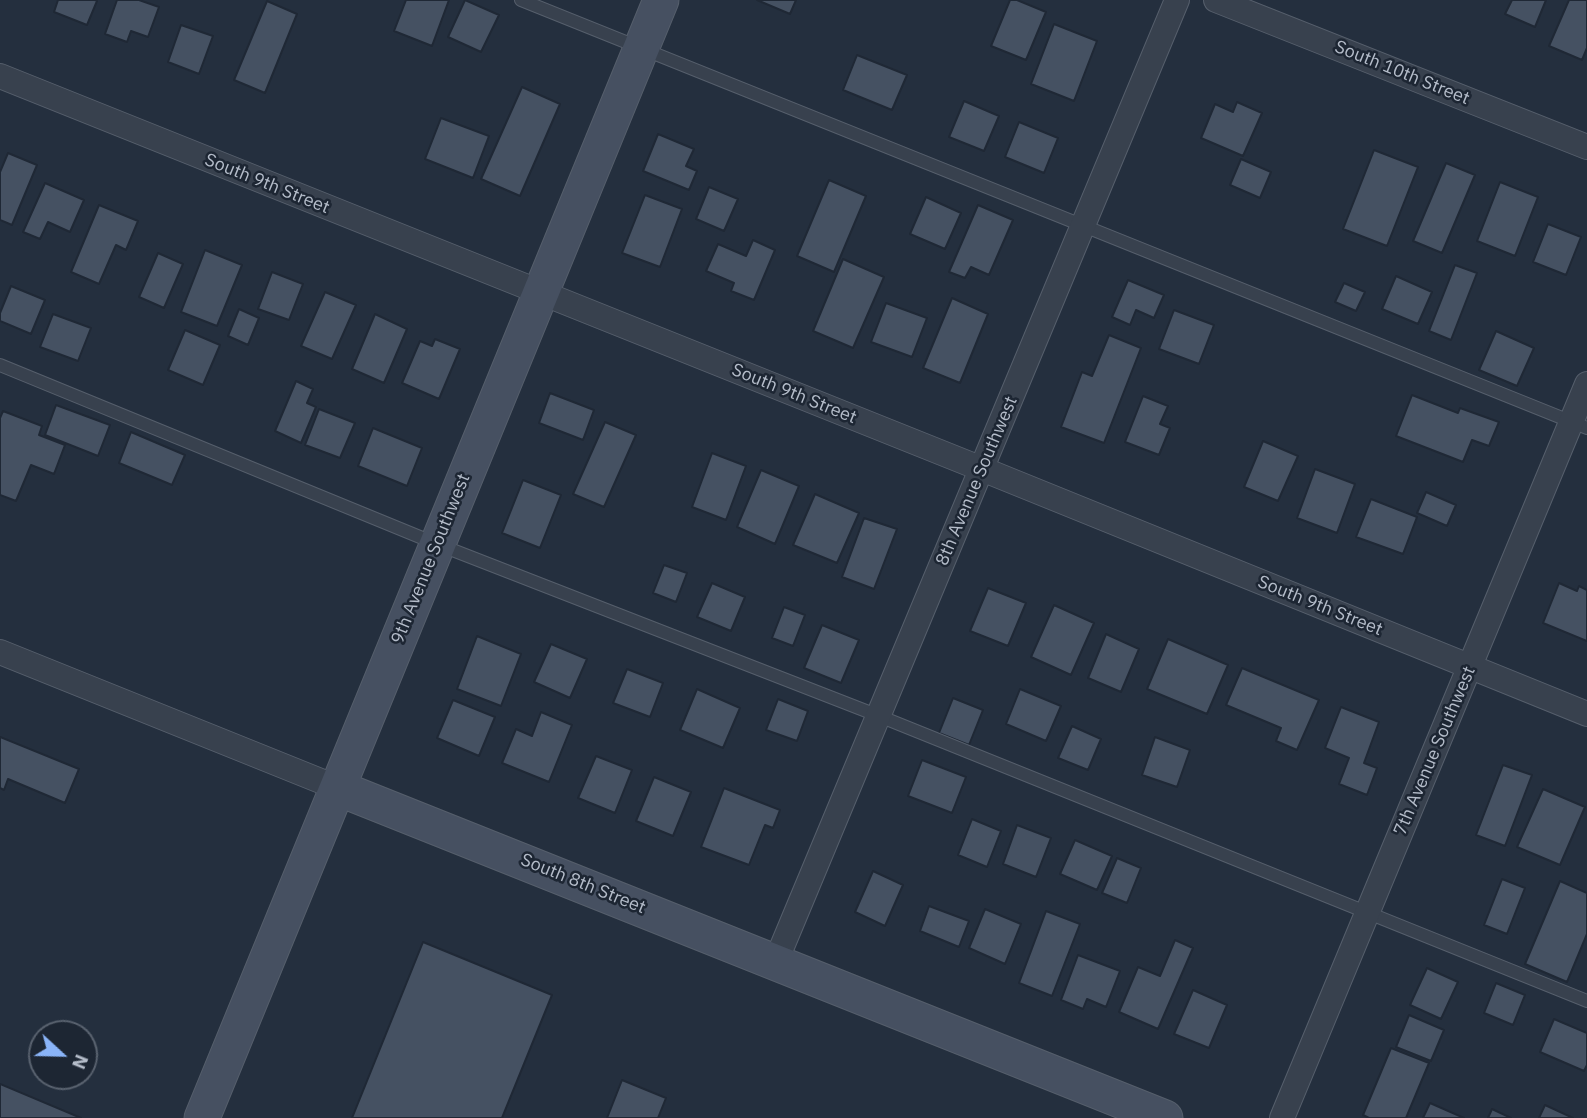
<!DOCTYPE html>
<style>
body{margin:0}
#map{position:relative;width:1587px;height:1118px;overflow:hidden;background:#242f3e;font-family:"IBM Plex Sans",sans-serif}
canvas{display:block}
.north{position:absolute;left:28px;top:1020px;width:70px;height:70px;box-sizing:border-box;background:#1d2633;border:2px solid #59626f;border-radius:50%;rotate:112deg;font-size:19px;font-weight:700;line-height:28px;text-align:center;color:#b4bcc9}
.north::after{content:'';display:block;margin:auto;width:24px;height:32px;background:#8ab4f8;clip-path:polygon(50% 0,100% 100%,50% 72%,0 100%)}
</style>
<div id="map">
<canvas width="1587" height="1118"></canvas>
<div class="north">N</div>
</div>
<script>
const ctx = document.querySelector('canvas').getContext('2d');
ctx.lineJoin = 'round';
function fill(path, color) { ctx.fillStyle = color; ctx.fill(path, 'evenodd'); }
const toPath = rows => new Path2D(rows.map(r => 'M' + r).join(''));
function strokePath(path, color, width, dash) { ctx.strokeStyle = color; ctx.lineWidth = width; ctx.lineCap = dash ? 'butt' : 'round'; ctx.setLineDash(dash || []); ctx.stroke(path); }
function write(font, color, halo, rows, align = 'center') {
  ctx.font = font + ' "IBM Plex Sans",sans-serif'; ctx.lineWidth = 5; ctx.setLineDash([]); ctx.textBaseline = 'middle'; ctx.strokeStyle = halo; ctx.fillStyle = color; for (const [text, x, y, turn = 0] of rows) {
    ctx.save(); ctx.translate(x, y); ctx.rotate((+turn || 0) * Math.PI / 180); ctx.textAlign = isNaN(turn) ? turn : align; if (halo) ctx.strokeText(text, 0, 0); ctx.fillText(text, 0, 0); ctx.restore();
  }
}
const building = toPath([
 [58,0,95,0,97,1,87,25,54,12,58,0],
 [117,0,139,0,159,7,148,37,131,31,127,42,105,34,117,0],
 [406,0,449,0,432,46,394,31,406,0],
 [465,0,499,15,481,52,448,37,465,0],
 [757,0,796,0,790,14,757,0],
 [1010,0,1017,0,1046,12,1026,60,991,46,1010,0],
 [1512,0,1546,0,1535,27,1505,14,1512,0],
 [1569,0,1587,0,1587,48,1582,60,1549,46,1569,0],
 [267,1,297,14,265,93,234,80,267,1],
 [1054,24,1097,41,1074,101,1031,84,1054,24],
 [181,25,213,36,199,74,168,62,181,25],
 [857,55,907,75,892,110,843,90,857,55],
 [522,87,560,104,520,196,481,179,522,87],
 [964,101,999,116,984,151,949,137,964,101],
 [1237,102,1262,113,1243,156,1201,138,1215,104,1233,112,1237,102],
 [441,118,489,136,473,178,425,159,441,118],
 [1019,122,1058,138,1044,173,1005,157,1019,122],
 [658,134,694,149,686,166,697,171,689,190,643,171,658,134],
 [1374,150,1418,167,1387,246,1343,229,1374,150],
 [8,153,37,165,12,225,0,220,0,172,8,153],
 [1241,159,1271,172,1260,198,1230,185,1241,159],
 [1446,163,1475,175,1442,253,1413,241,1446,163],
 [829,180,866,196,834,272,797,256,829,180],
 [1500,182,1538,197,1515,256,1477,241,1500,182],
 [45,183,84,200,70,232,48,222,40,239,23,232,45,183],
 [709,187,738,199,724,231,696,219,709,187],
 [645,195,682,209,660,267,622,253,645,195],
 [926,197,961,213,945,249,910,234,926,197],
 [99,205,138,221,126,250,116,245,99,284,71,272,99,205],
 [978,205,1013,220,989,275,971,267,965,278,949,272,978,205],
 [1548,224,1581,237,1566,275,1533,262,1548,224],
 [753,240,775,250,754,300,731,291,734,283,706,271,718,244,746,256,753,240],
 [205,250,242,265,217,326,181,312,205,250],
 [158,253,183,264,164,308,139,297,158,253],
 [843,259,884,277,853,348,813,331,843,259],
 [1455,265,1477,273,1451,340,1429,331,1455,265],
 [272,272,303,284,289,320,258,309,272,272],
 [1396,276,1432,292,1418,324,1382,309,1396,276],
 [1128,280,1164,295,1154,318,1136,310,1130,325,1112,317,1128,280],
 [1344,283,1365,292,1356,311,1335,302,1344,283],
 [11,286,45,300,31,334,0,321,0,313,11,286],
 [325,292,356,305,332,359,301,346,325,292],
 [952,298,988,314,960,383,923,368,952,298],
 [886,303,927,318,912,357,871,342,886,303],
 [239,309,259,318,248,345,228,336,239,309],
 [1174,310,1214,325,1199,364,1159,349,1174,310],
 [53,314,91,328,78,361,40,347,53,314],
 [375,314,407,329,384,383,352,369,375,314],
 [185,330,220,345,203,385,168,370,185,330],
 [1496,331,1534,348,1517,386,1479,370,1496,331],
 [1109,335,1141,348,1104,443,1061,427,1082,372,1092,376,1109,335],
 [435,339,460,349,439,399,402,383,420,341,432,346,435,339],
 [296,381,313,389,307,403,316,407,301,443,275,431,296,381],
 [550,393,594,410,583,440,539,423,550,393],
 [1412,395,1458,413,1460,408,1499,422,1489,446,1472,440,1463,462,1396,436,1412,395],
 [1143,396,1168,406,1160,424,1170,428,1159,455,1125,442,1143,396],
 [56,405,110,425,98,456,45,435,56,405],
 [319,409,355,423,340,458,305,445,319,409],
 [3,411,42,426,39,435,65,445,54,474,31,465,16,501,0,495,0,418,3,411],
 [605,422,636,435,604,507,573,494,605,422],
 [373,428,422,448,407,486,358,466,373,428],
 [131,432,185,455,172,485,119,463,131,432],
 [1263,441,1298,456,1278,501,1244,487,1263,441],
 [712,453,746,466,726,520,692,507,712,453],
 [1315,469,1355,484,1337,533,1297,518,1315,469],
 [761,470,799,486,775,544,737,527,761,470],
 [523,480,561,495,540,548,502,533,523,480],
 [1426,492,1456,505,1447,526,1417,513,1426,492],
 [815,494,859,513,837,563,793,545,815,494],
 [1371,499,1417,517,1403,554,1356,537,1371,499],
 [864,518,897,529,874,589,842,577,864,518],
 [664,565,687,573,676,602,653,593,664,565],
 [712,583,745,597,731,631,697,617,712,583],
 [1559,583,1577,591,1579,586,1587,590,1587,641,1543,623,1559,583],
 [988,588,1026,603,1008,646,970,631,988,588],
 [1054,605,1094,623,1071,675,1031,657,1054,605],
 [784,607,805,615,793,646,772,638,784,607],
 [822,625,859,640,841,683,804,668,822,625],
 [1106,634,1139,649,1121,692,1088,678,1106,634],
 [477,636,521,654,501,706,457,689,477,636],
 [1168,639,1228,665,1207,714,1147,689,1168,639],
 [551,644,587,659,570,698,534,682,551,644],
 [1242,668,1319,700,1297,750,1276,741,1281,728,1226,705,1242,668],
 [627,669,663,683,650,717,613,703,627,669],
 [697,689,740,708,723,748,680,730,697,689],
 [1020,689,1061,706,1046,741,1006,724,1020,689],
 [953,698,983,710,969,745,939,733,953,698],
 [778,699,808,711,797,741,766,730,778,699],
 [453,700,495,717,479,756,437,738,453,700],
 [1341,707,1379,722,1364,763,1377,768,1367,795,1339,784,1349,758,1325,748,1341,707],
 [541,712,572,725,549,782,502,763,516,729,532,736,541,712],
 [1072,726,1101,739,1088,770,1058,758,1072,726],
 [0,737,79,769,65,803,8,779,4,790,0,788,0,737],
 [1155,737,1190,750,1177,787,1142,775,1155,737],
 [596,756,632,770,615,813,578,798,596,756],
 [922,760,966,777,952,813,908,796,922,760],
 [1503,765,1532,775,1505,846,1476,835,1503,765],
 [654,777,691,792,673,836,636,821,654,777],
 [724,788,780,810,773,828,765,825,749,865,701,847,724,788],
 [1543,789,1585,807,1560,865,1517,847,1543,789],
 [972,819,1001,831,987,867,958,855,972,819],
 [1017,825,1051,838,1036,877,1003,864,1017,825],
 [1075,840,1112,856,1097,890,1060,874,1075,840],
 [1117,858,1141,868,1127,903,1102,893,1117,858],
 [873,871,903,885,885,926,855,912,873,871],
 [1502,879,1525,888,1507,934,1484,925,1502,879],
 [1560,881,1587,893,1587,934,1567,982,1525,964,1560,881],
 [929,906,969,921,959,947,920,931,929,906],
 [985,909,1021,924,1005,964,969,948,985,909],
 [1046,911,1080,924,1052,996,1019,983,1046,911],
 [1175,940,1193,948,1158,1029,1119,1012,1138,967,1160,976,1175,940],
 [423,942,552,995,502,1118,352,1118,423,942],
 [1078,955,1120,971,1106,1007,1087,999,1083,1009,1061,1000,1078,955],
 [1427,968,1458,982,1441,1019,1410,1005,1427,968],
 [1496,983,1525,995,1513,1025,1484,1013,1496,983],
 [1193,990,1227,1005,1209,1048,1174,1034,1193,990],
 [1409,1015,1444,1030,1431,1061,1396,1047,1409,1015],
 [1554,1019,1587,1033,1587,1065,1584,1071,1540,1052,1554,1019],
 [1391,1048,1429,1063,1406,1118,1369,1118,1363,1115,1391,1048],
 [622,1080,666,1098,658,1118,607,1118,622,1080],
 [0,1084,81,1118,0,1118,0,1084],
 [1430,1103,1464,1118,1423,1118,1430,1103],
 [1545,1105,1573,1118,1539,1118,1545,1105],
 [1492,1109,1511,1118,1488,1118,1492,1109]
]);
const lane = toPath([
 [521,0,1587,428],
 [0,365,437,544,879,716,1587,1001]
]);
const street = toPath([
 [1216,0,1587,147],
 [0,76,982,469,1587,714],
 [0,652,338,788],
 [776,961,1177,0],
 [1282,1118,1587,384]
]);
const secondary = toPath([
 [338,788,1165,1118],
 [202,1118,661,0]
]);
const streetNames = [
 ["South 10th Street",1402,73,22],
 ["South 9th Street",267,184,22],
 ["South 9th Street",794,394,22],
 ["8th Avenue Southwest",977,481,-67],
 ["9th Avenue Southwest",431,559,-68],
 ["South 9th Street",1320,606,22],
 ["7th Avenue Southwest",1435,751,-67],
 ["South 8th Street",583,884,22]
];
fill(building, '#455162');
strokePath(building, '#1f2835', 2);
strokePath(lane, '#565f6c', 14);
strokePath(street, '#565f6c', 26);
strokePath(secondary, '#565f6c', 37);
strokePath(lane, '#38414e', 12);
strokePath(street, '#38414e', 24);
strokePath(secondary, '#465061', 35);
write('18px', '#b4bcc9', '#1d2633', streetNames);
</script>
